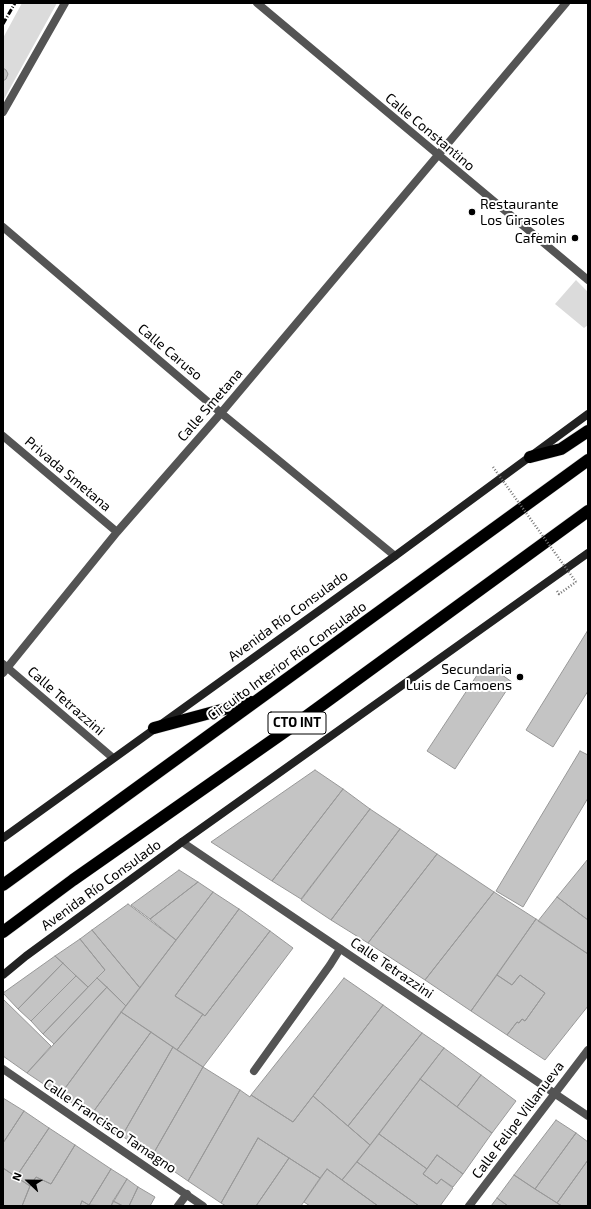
<!DOCTYPE html>
<meta charset="utf-8">
<style>
body{margin:0}
#map{position:relative;width:591px;height:1209px;overflow:hidden;background:#fff;font-family:"Exo 2",sans-serif}
canvas{display:block}
.frame{position:absolute;inset:0;border:4px solid #000;pointer-events:none}
.north{position:absolute;left:8px;top:1161px;width:40px;height:40px;-webkit-text-stroke:3px #fff;paint-order:stroke;rotate:292deg;font-size:11px;font-weight:700;line-height:16px;text-align:center;color:#000}
.north::after{content:'';display:block;margin:auto;width:14px;height:18px;background:#000;clip-path:polygon(50% 0,100% 100%,50% 72%,0 100%)}
</style>
<div id="map">
<canvas width="591" height="1209"></canvas>
<div class="frame"></div>
<div class="north">N</div>
</div>
<script>
const ctx = document.querySelector('canvas').getContext('2d');
ctx.lineJoin = 'round';
function fill(path, color) { ctx.fillStyle = color; ctx.fill(path, 'evenodd'); }
const toPath = rows => new Path2D(rows.map(r => 'M' + r).join(''));
function strokePath(path, color, width, dash) { ctx.strokeStyle = color; ctx.lineWidth = width; ctx.lineCap = dash ? 'butt' : 'round'; ctx.setLineDash(dash || []); ctx.stroke(path); }
function write(font, color, halo, rows, align = 'center') {
  ctx.font = font + ' "Exo 2",sans-serif'; ctx.lineWidth = 4; ctx.setLineDash([]); ctx.textBaseline = 'middle'; ctx.strokeStyle = halo; ctx.fillStyle = color; for (const [text, x, y, turn = 0] of rows) {
    ctx.save(); ctx.translate(x, y); ctx.rotate((+turn || 0) * Math.PI / 180); ctx.textAlign = isNaN(turn) ? turn : align; if (halo) ctx.strokeText(text, 0, 0); ctx.fillText(text, 0, 0); ctx.restore();
  }
}
const green = toPath([
 [22,3,57,3,3,101,3,38],
 [576,280,588,292,588,325,584,328,555,304]
]);
const building = toPath([
 [3,68,6,70,8,74,6,79,3,81,3,68],
 [588,630,588,691,553,747,526,730,588,630],
 [485,663,512,682,455,769,427,751,485,663],
 [580,751,588,755,588,798,523,907,496,891,580,751],
 [315,770,343,789,272,881,211,842,315,770],
 [343,789,370,809,301,899,272,881,343,789],
 [370,809,400,829,331,920,301,900,370,809],
 [400,829,437,854,368,943,331,920,400,829],
 [437,854,494,892,425,980,368,943,437,854],
 [588,859,588,920,557,897,588,859],
 [179,870,198,882,150,919,131,905,179,870],
 [198,882,213,892,176,940,150,919,198,882],
 [213,892,239,909,175,996,203,1014,177,1050,121,1012,213,892],
 [494,892,536,919,471,1011,425,980,494,892],
 [557,897,588,920,588,954,538,921,557,897],
 [128,904,176,940,140,988,92,930,128,904],
 [239,909,270,931,205,1016,175,996,239,909],
 [536,919,588,954,588,1006,545,1060,507,1035,517,1022,519,1023,522,1019,525,1021,545,993,520,975,512,985,497,975,536,919],
 [92,930,140,988,126,1006,97,978,105,970,80,939,92,930],
 [270,931,293,948,203,1067,177,1050,203,1014,205,1016,270,931],
 [80,939,105,970,88,987,55,956,80,939],
 [55,956,63,963,18,1009,3,993,55,956],
 [63,963,76,976,31,1021,18,1009,63,963],
 [497,975,512,985,520,975,545,993,525,1021,522,1019,519,1023,517,1022,507,1035,471,1011,497,975],
 [76,976,88,987,43,1034,31,1021,76,976],
 [97,978,107,987,54,1044,43,1034,97,978],
 [344,978,383,1005,293,1122,251,1095,344,978],
 [107,987,126,1006,60,1095,27,1073,107,987],
 [3,999,51,1046,27,1073,3,1056,3,999],
 [383,1005,422,1033,348,1126,313,1096,383,1005],
 [121,1012,151,1032,91,1115,60,1095,121,1012],
 [151,1032,173,1047,122,1136,91,1115,151,1032],
 [422,1033,444,1048,370,1145,348,1126,422,1033],
 [173,1047,203,1067,152,1156,122,1136,173,1047],
 [444,1048,481,1075,457,1107,420,1079,444,1048],
 [203,1067,240,1090,188,1181,152,1156,203,1067],
 [481,1075,516,1101,492,1133,457,1107,481,1075],
 [420,1079,492,1133,463,1174,437,1155,427,1169,379,1134,420,1079],
 [240,1090,250,1097,251,1095,293,1122,313,1096,370,1145,342,1180,327,1169,320,1178,258,1138,221,1203,188,1181,240,1090],
 [3,1098,24,1111,3,1143,3,1098],
 [24,1111,49,1128,16,1177,3,1168,3,1143,24,1111],
 [556,1120,576,1133,535,1189,514,1175,556,1120],
 [49,1128,75,1145,51,1184,36,1177,30,1186,16,1177,49,1128],
 [576,1133,588,1142,588,1160,557,1203,535,1189,576,1133],
 [379,1134,427,1169,423,1174,437,1184,441,1179,453,1188,440,1206,419,1206,357,1162,379,1134],
 [258,1138,289,1158,256,1206,226,1206,221,1203,258,1138],
 [75,1145,111,1169,89,1205,82,1201,80,1206,22,1206,30,1186,36,1177,51,1184,75,1145],
 [437,1155,463,1174,453,1187,441,1179,437,1184,423,1174,437,1155],
 [289,1158,320,1178,301,1206,256,1206,289,1158],
 [588,1160,588,1206,562,1206,557,1203,588,1160],
 [357,1162,419,1206,378,1206,342,1180,357,1162],
 [3,1168,30,1186,22,1206,3,1206,3,1168],
 [111,1169,127,1179,111,1206,89,1205,111,1169],
 [327,1169,342,1180,378,1206,310,1206,304,1202,327,1169],
 [514,1175,535,1189,562,1206,508,1206,497,1198,514,1175],
 [127,1179,138,1187,129,1206,123,1206,113,1201,127,1179],
 [138,1187,155,1197,150,1206,129,1206,138,1187],
 [497,1198,508,1206,491,1206,497,1198],
 [82,1201,89,1205,91,1206,80,1206,82,1201],
 [113,1201,123,1206,111,1206,113,1201]
]);
const path = toPath([
 [557,591,559,594,576,582]
]);
const service = toPath([
 [254,1071,330,965,340,949]
]);
const minor = toPath([
 [257,3,588,280],
 [3,112,65,3],
 [3,227,221,413,395,556],
 [3,436,117,532],
 [3,664,113,758],
 [3,673,117,532,221,413,566,3],
 [182,842,588,1116],
 [3,1069,203,1206],
 [178,1206,187,1194],
 [469,1206,588,1050]
]);
const secondary = toPath([
 [3,838,395,556,588,414],
 [3,975,26,956,182,842,588,553]
]);
const motorway = toPath([
 [530,457,561,449,588,431],
 [154,728,251,702],
 [3,885,588,460],
 [3,932,73,880,300,721,588,511]
]);
const rail = toPath([
 [3,24,15,3]
]);
const pathBridge = toPath([
 [493,467,576,582]
]);
const markers = [
 [472,212,4,"#000"],
 [575,238,4,"#000"],
 [520,677,4,"#000"]
];
const shields = [
 [297,723,58]
];
const shieldNames = [
 ["CTO INT",297,723]
];
const streetNames = [
 ["Calle Constantino",430,132,40],
 ["Calle Caruso",170,352,40],
 ["Calle Smetana",210,405,-49],
 ["Privada Smetana",68,474,40],
 ["Avenida Río Consulado",288,616,-36],
 ["Circuito Interior Río Consulado",287,661,-36],
 ["Calle Tetrazzini",66,701,41],
 ["Avenida Río Consulado",101,885,-36],
 ["Calle Tetrazzini",392,968,34],
 ["Calle Felipe Villanueva",518,1120,-53],
 ["Calle Francisco Tamagno",110,1126,34]
];
const poiNames = [
 ["Restaurante",480,204,"left"],
 ["Los Girasoles",480,220,"left"],
 ["Cafemin",567,238],
 ["Secundaria",512,669],
 ["Luis de Camoens",512,685]
];
fill(green, '#dbdbdb');
fill(building, '#c4c4c4');
strokePath(building, '#989898', 1);
strokePath(motorway, '#dbdbdb', 13);
strokePath(path, '#767676', 2.5, [1, 2]);
strokePath(service, '#545454', 8);
strokePath(minor, '#545454', 8);
strokePath(secondary, '#212121', 8);
strokePath(motorway, '#000', 12);
strokePath(rail, '#000', 3, [6, 2, 1, 2]);
strokePath(pathBridge, '#767676', 2.5, [1, 2]);
for (const [x, y, r, color] of markers) { const dot = new Path2D(); dot.arc(x, y, r, 0, 2 * Math.PI); ctx.fillStyle = color; ctx.fill(dot); strokePath(dot, '#fff', 1.5); }
for (const [x, y, w] of shields) { const box = new Path2D(); box.roundRect(x - w / 2, y - 11, w, 22, 3); ctx.fillStyle = '#fff'; ctx.fill(box); strokePath(box, '#000', 1); }
write('bold 13px', '#000', null, shieldNames);
write('14px', '#000', '#fff', streetNames);
write('14px', '#000', '#fff', poiNames, 'right');
</script>
